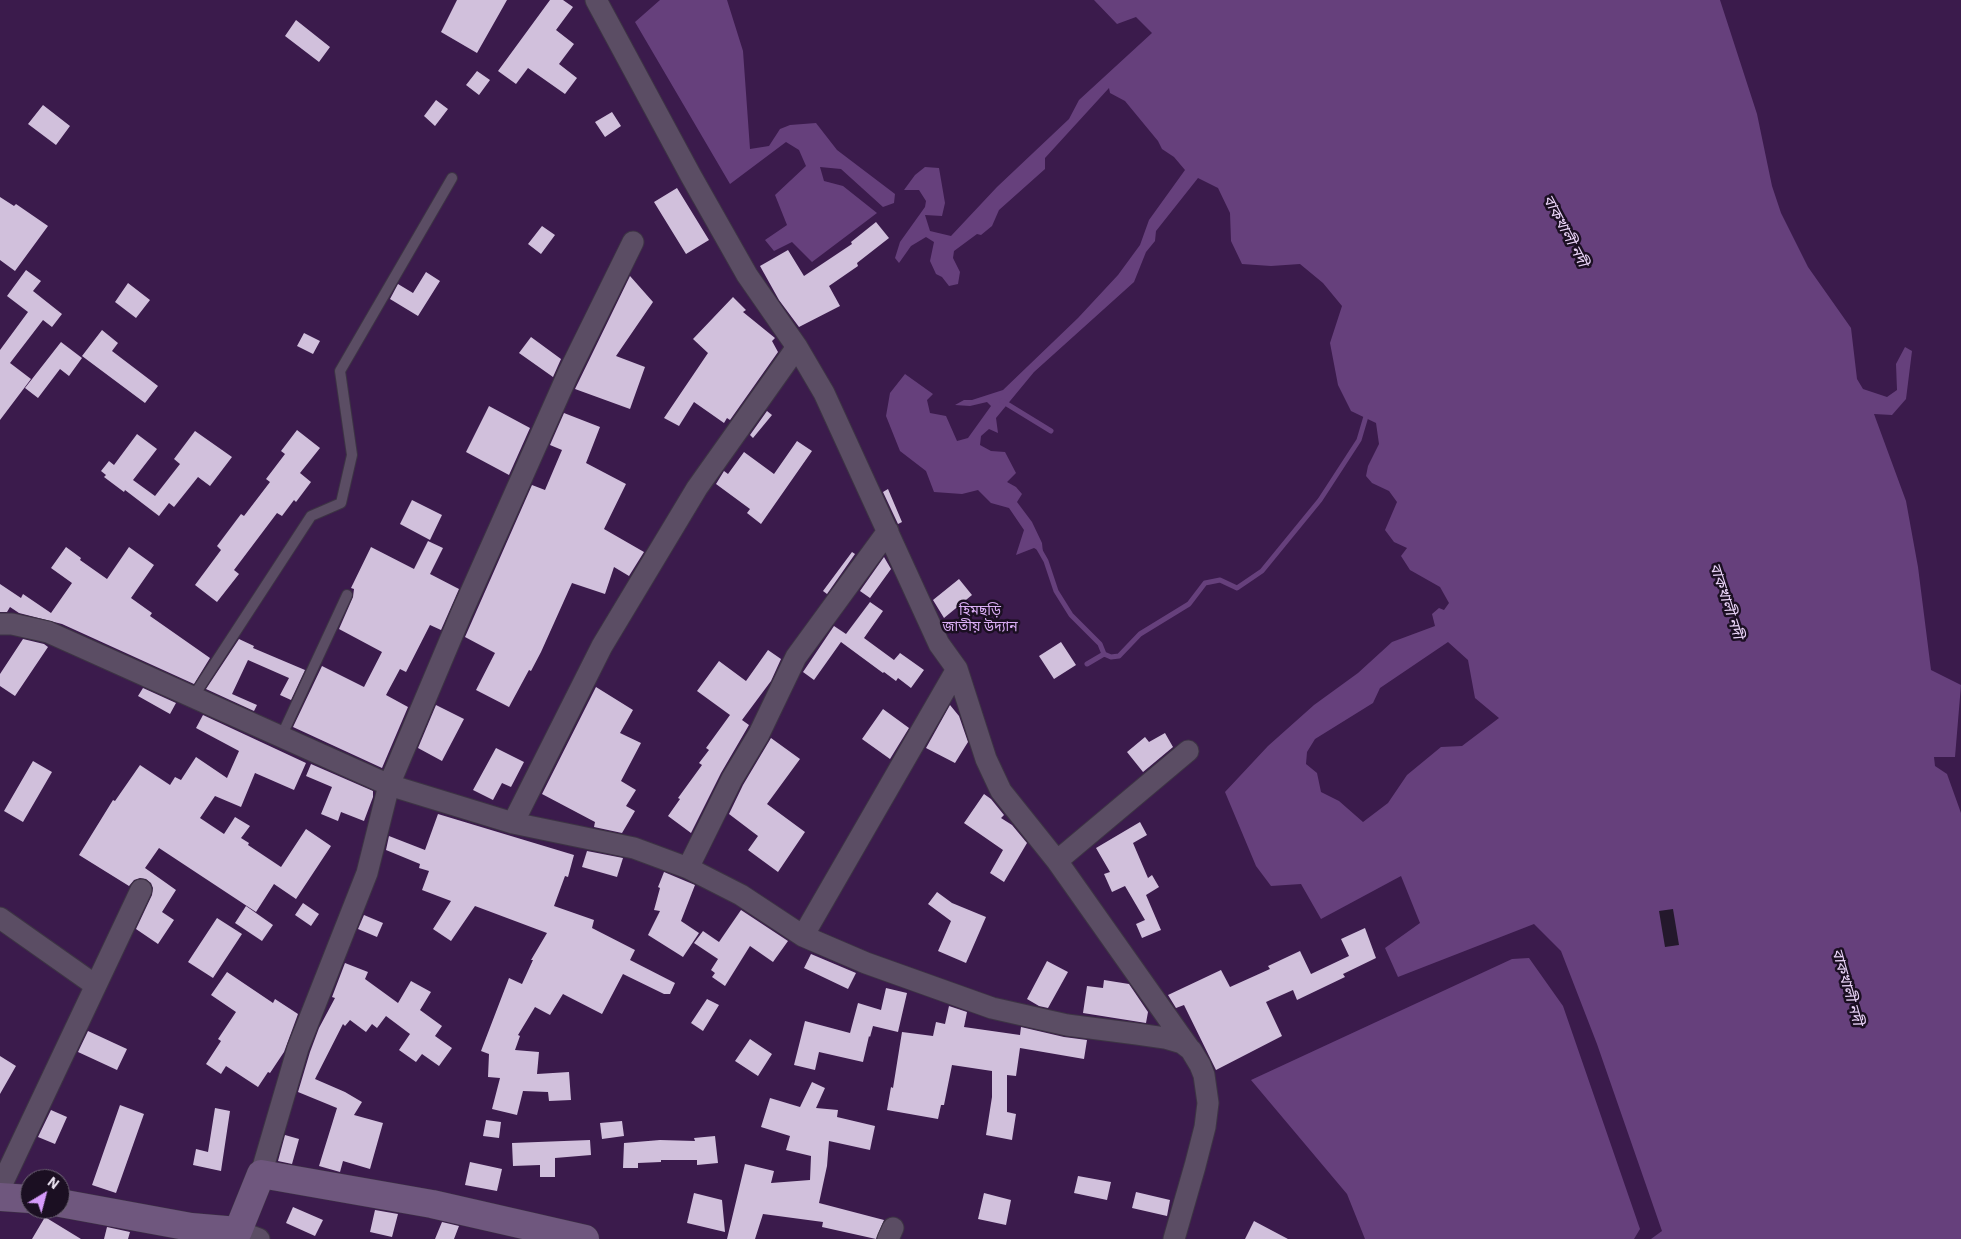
<!DOCTYPE html>
<meta charset="utf-8">
<style>
body{margin:0}
#map{position:relative;width:1961px;height:1239px;overflow:hidden;background:#24182c;font-family:"IBM Plex Sans",sans-serif}
canvas{display:block}
.north{position:absolute;left:20px;top:1169px;width:50px;height:50px;box-sizing:border-box;background:#1b0f22;border:1px solid #6d6374;border-radius:50%;rotate:37deg;font-size:14px;font-weight:700;line-height:20px;text-align:center;color:#e9e1ef}
.north::after{content:'';display:block;margin:auto;width:18px;height:22px;background:#d69bfa;clip-path:polygon(50% 0,100% 100%,50% 72%,0 100%)}
</style>
<div id="map">
<canvas width="1961" height="1239"></canvas>
<div class="north">N</div>
</div>
<script>
const ctx = document.querySelector('canvas').getContext('2d');
ctx.lineJoin = 'round';
function fill(path, color) { ctx.fillStyle = color; ctx.fill(path, 'evenodd'); }
const toPath = rows => new Path2D(rows.map(r => 'M' + r).join(''));
function strokePath(path, color, width, dash) { ctx.strokeStyle = color; ctx.lineWidth = width; ctx.lineCap = dash ? 'butt' : 'round'; ctx.setLineDash(dash || []); ctx.stroke(path); }
function write(font, color, halo, rows, align = 'center') {
  ctx.font = font + ' "IBM Plex Sans","Noto Sans Bengali",sans-serif'; ctx.lineWidth = 5; ctx.setLineDash([]); ctx.textBaseline = 'middle'; ctx.strokeStyle = halo; ctx.fillStyle = color; for (const [text, x, y, turn = 0] of rows) {
    ctx.save(); ctx.translate(x, y); ctx.rotate((+turn || 0) * Math.PI / 180); ctx.textAlign = isNaN(turn) ? turn : align; if (halo) ctx.strokeText(text, 0, 0); ctx.fillText(text, 0, 0); ctx.restore();
  }
}
const green = toPath([
 [0,0,1961,0,1961,1239,0,1239],
 [30,1179,60,1179,60,1209,30,1209]
]);
const water = toPath([
 [660,0,727,0,743,51,750,149,769,146,780,129,790,125,816,123,837,150,895,194,894,203,883,207,841,169,820,167,824,181,843,186,877,213,812,262,792,242,774,251,765,240,787,225,775,195,806,166,799,150,786,142,730,184,635,22],
 [1094,0,1720,0,1757,114,1772,186,1781,213,1808,267,1851,328,1857,379,1863,389,1887,397,1897,390,1896,364,1905,347,1912,351,1906,399,1892,415,1874,414,1906,501,1918,567,1931,670,1961,685,1955,757,1934,757,1935,766,1947,774,1961,813,1961,1239,1651,1239,1662,1231,1597,1044,1561,951,1534,924,1398,977,1385,948,1420,923,1401,876,1321,919,1301,884,1271,886,1256,866,1225,792,1268,746,1314,705,1358,673,1392,642,1435,626,1432,614,1439,608,1444,610,1449,603,1440,587,1410,570,1401,556,1407,548,1394,542,1385,530,1397,502,1389,491,1372,483,1366,476,1368,466,1379,444,1376,423,1351,411,1338,385,1330,343,1342,306,1323,283,1300,264,1271,266,1242,264,1231,241,1230,213,1218,188,1198,178,1156,231,1155,241,1146,252,1134,282,1034,372,996,418,998,433,989,429,981,436,980,445,991,451,1005,452,1016,473,1007,482,1016,487,1022,494,1017,502,1032,522,1042,543,1043,553,1034,548,1016,555,1024,530,1009,508,991,503,978,490,962,494,934,492,926,471,900,451,886,416,890,393,905,374,933,394,927,400,930,413,946,416,957,441,968,438,991,406,987,402,970,406,955,405,964,400,972,400,1003,390,1078,318,1118,275,1140,245,1149,220,1185,170,1174,157,1162,149,1158,141,1125,101,1110,93,1109,88,1045,158,1045,169,999,210,992,226,981,235,977,234,954,251,953,258,960,272,958,284,949,286,942,277,936,274,930,261,934,242,926,237,911,246,899,263,895,258,900,242,925,207,926,201,919,190,904,190,915,175,925,167,939,168,945,203,942,216,925,215,930,231,951,236,997,187,1069,119,1079,100,1152,33,1136,17,1117,24],
 [1448,642,1468,660,1475,698,1499,718,1462,746,1441,747,1407,775,1388,803,1363,822,1339,801,1321,792,1317,773,1306,764,1307,752,1315,739,1373,703,1380,688],
 [1529,958,1563,1006,1640,1229,1634,1239,1365,1239,1347,1194,1251,1080,1512,959]
]);
const pier = toPath([
 [1673,909,1679,945,1665,947,1659,911]
]);
const stream = toPath([
 [1002,401,1051,431],
 [1038,547,1046,561,1056,591,1071,615,1100,644,1104,654,1111,657,1119,656,1140,634,1189,604,1205,583,1220,580,1237,588,1262,571,1320,500,1359,440,1367,413],
 [1087,664,1104,654]
]);
const building = toPath([
 [457,0,507,0,477,53,441,32],
 [550,0,563,0,573,7,556,30,574,44,559,64,577,78,565,94,528,68,516,84,498,71],
 [296,20,330,47,319,62,285,36],
 [477,71,490,80,479,95,466,85],
 [436,100,448,109,435,126,424,116],
 [43,105,70,126,56,145,28,124],
 [612,112,621,126,605,137,595,122],
 [677,188,709,240,686,254,654,202],
 [0,197,14,206,16,204,48,226,15,271,0,260],
 [876,222,889,238,857,263,858,266,829,286,840,306,799,327,779,300,760,266,788,250,804,276,852,244,851,242],
 [542,226,555,235,541,254,528,244],
 [26,270,41,281,33,291,62,314,52,327,43,320,10,363,31,379,0,420,0,350,28,312,7,296],
 [426,272,440,281,418,316,390,299,398,284,413,293],
 [630,276,653,302,616,356,645,367,630,409,575,389],
 [128,283,150,300,136,318,115,302],
 [733,297,746,310,743,312,775,338,772,341,778,352,730,420,727,418,724,423,694,402,679,426,664,418,708,353,693,339],
 [102,330,118,343,112,351,158,386,145,403,82,356],
 [304,333,320,341,313,354,297,346],
 [531,337,561,359,553,377,519,353],
 [61,342,82,358,69,376,60,369,38,398,25,388],
 [489,406,530,428,509,475,466,452],
 [767,411,772,415,753,438,750,435],
 [564,413,600,427,586,463,626,484,604,529,644,552,629,576,614,567,605,594,572,583,541,652,531,671,529,670,509,707,476,690,495,653,465,637,532,485,545,490,562,450,550,445],
 [297,430,320,448,300,473,311,482,296,502,294,500,282,516,277,513,234,570,239,574,217,602,195,585,221,550,217,546,241,514,244,516,270,482,266,479,285,454,281,451],
 [195,431,232,457,210,486,198,477,174,507,169,503,159,516,125,490,124,492,104,477,106,475,101,471,109,461,114,465,137,434,157,449,133,480,155,496,180,464,174,459],
 [797,441,812,451,761,524,747,513,750,509,716,484,724,471,728,474,744,452,774,474],
 [888,489,902,522,898,524,883,492],
 [412,500,442,515,430,540,400,524],
 [428,541,443,548,430,574,459,589,441,630,430,625,406,672,400,669,386,695,408,707,382,768,293,727,322,666,364,687,382,652,339,629,353,597,354,589,351,588,371,547,414,569],
 [66,547,81,558,80,560,107,579,129,547,154,565,131,598,152,613,150,616,210,658,194,684,62,624,19,613,10,607,7,612,0,612,0,584,21,598,23,594,51,613,72,583,51,568],
 [852,552,855,554,827,594,823,591],
 [884,557,891,569,870,598,860,591],
 [959,579,972,595,944,618,933,600],
 [870,602,883,611,864,638,894,660,900,653,924,670,911,688,898,678,896,681,884,672,883,673,841,642,814,680,803,672,834,626,846,634],
 [23,639,44,644,48,647,15,696,0,686,0,674],
 [239,639,254,646,253,648,305,670,291,700,280,695,289,678,248,660,232,694,257,705,254,711,206,689],
 [1061,642,1076,665,1054,679,1039,656],
 [768,650,781,659,771,681,742,720,749,725,721,773,691,833,668,816,680,799,678,798,702,765,699,763,709,750,706,748,730,715,697,691,719,661,746,681],
 [596,687,633,710,620,733,641,743,621,781,636,790,626,806,635,811,622,833,594,827,595,822,542,794],
 [143,688,176,703,170,714,138,696],
 [436,705,464,719,442,761,418,748],
 [950,705,959,716,968,742,955,763,926,748],
 [883,709,909,728,890,759,862,739],
 [203,715,306,763,294,790,255,773,241,807,215,796,200,818,224,834,235,817,250,826,241,838,249,843,248,845,281,867,306,829,331,846,296,899,274,884,256,912,159,848,145,868,176,890,162,912,174,920,158,944,136,929,152,895,153,888,151,883,146,879,140,878,134,880,129,886,79,855,113,800,115,801,140,765,170,785,175,777,181,780,196,757,227,778,239,751,196,728],
 [1165,733,1173,747,1143,772,1127,752,1145,737,1149,742],
 [771,738,800,759,767,804,805,832,778,872,748,850,758,836,729,814,743,785],
 [496,748,524,762,511,787,502,783,493,800,473,790],
 [33,761,52,772,23,822,4,811],
 [311,764,373,791,373,797,364,821,341,812,338,821,321,814,332,787,306,776],
 [984,794,991,799,1004,815,1001,818,1012,825,1027,843,1004,882,990,873,1003,850,964,823],
 [438,814,574,855,568,877,565,876,554,906,594,920,592,928,635,950,630,960,675,983,670,994,664,994,623,974,602,1014,563,994,550,1015,535,1007,518,1035,520,1036,515,1050,539,1052,537,1074,569,1072,571,1100,549,1101,548,1092,523,1091,517,1115,492,1109,500,1078,488,1077,489,1054,481,1051,509,978,522,984,533,960,531,960,547,933,475,906,451,941,433,929,451,901,422,890,429,871,419,868,420,864,386,850,389,836,425,850],
 [1140,822,1147,835,1133,843,1148,878,1152,875,1159,887,1146,895,1161,930,1142,938,1136,924,1145,920,1125,886,1112,892,1104,874,1110,872,1096,848],
 [587,851,623,858,617,877,582,867],
 [664,872,695,885,681,921,699,933,683,957,648,935,660,911,654,910,660,888,658,887],
 [937,892,952,903,986,917,966,963,938,951,951,921,928,904],
 [303,903,319,914,311,926,295,915],
 [246,906,273,925,262,941,235,923],
 [741,910,788,941,773,962,750,946,725,986,712,977,715,973,711,970,718,959,694,943,703,931,719,942],
 [364,915,383,923,377,937,358,929],
 [217,918,242,934,213,978,188,962],
 [1365,928,1376,958,1343,974,1345,977,1297,1000,1293,990,1266,1002,1282,1036,1216,1070,1184,1005,1176,1008,1168,995,1221,970,1230,987,1270,969,1268,966,1300,951,1311,974,1349,956,1341,939],
 [811,954,856,973,848,989,804,968],
 [1047,961,1068,972,1048,1008,1039,1006,1027,999],
 [345,963,368,972,365,979,398,1003,411,981,431,992,420,1010,442,1026,435,1036,452,1048,439,1066,422,1054,416,1062,399,1050,410,1034,386,1016,377,1028,372,1024,366,1032,350,1020,345,1026,343,1024,315,1079,345,1092,362,1102,354,1115,383,1123,370,1169,343,1161,340,1172,319,1166,337,1108,298,1092,310,1052,319,1028,335,998,332,997],
 [227,972,273,1003,275,999,298,1014,284,1052,270,1073,268,1072,258,1087,226,1066,221,1074,206,1064,221,1041,218,1039,236,1012,211,995],
 [1104,980,1129,984,1148,1012,1146,1023,1083,1013,1087,986,1103,988],
 [886,988,907,993,898,1032,873,1026,870,1037,869,1036,863,1062,819,1052,815,1070,794,1065,805,1021,850,1033,858,1003,881,1010],
 [707,999,719,1005,703,1031,691,1023],
 [949,1006,967,1012,964,1027,1020,1035,1021,1027,1064,1037,1087,1040,1084,1059,1020,1048,1016,1076,1007,1075,1007,1112,1016,1114,1012,1140,986,1135,992,1097,992,1071,952,1065,944,1105,941,1105,938,1119,887,1110,891,1087,893,1088,902,1032,933,1036,936,1022,945,1024],
 [88,1031,127,1049,117,1070,78,1052],
 [750,1039,772,1054,758,1076,735,1061],
 [0,1056,16,1066,0,1094],
 [812,1082,825,1088,816,1108,838,1110,837,1117,875,1126,870,1150,829,1141,827,1166,819,1203,884,1220,876,1239,822,1227,823,1222,763,1214,755,1239,727,1239,745,1164,774,1171,771,1183,810,1180,811,1156,786,1150,790,1136,761,1127,770,1098,800,1107],
 [120,1105,144,1114,116,1193,92,1185],
 [215,1108,230,1111,221,1171,193,1165,196,1149,208,1152],
 [51,1110,67,1117,55,1144,38,1137],
 [486,1120,501,1122,499,1138,483,1136],
 [622,1121,624,1136,602,1139,600,1123],
 [285,1135,299,1139,292,1164,278,1161],
 [715,1136,718,1163,697,1165,697,1160,661,1160,661,1162,638,1163,638,1168,623,1168,624,1143,660,1140,695,1141,694,1138],
 [590,1140,591,1155,555,1158,555,1177,540,1177,540,1165,513,1166,512,1143],
 [470,1162,502,1169,497,1191,465,1185],
 [1078,1176,1111,1182,1107,1200,1074,1193],
 [1136,1192,1170,1200,1167,1216,1132,1208],
 [694,1193,722,1200,725,1232,687,1223],
 [984,1193,1011,1200,1006,1225,978,1219],
 [293,1207,323,1220,315,1236,286,1223],
 [375,1210,398,1214,392,1237,370,1232],
 [45,1217,81,1239,32,1239],
 [1254,1221,1288,1239,1245,1239],
 [442,1222,459,1226,454,1239,435,1239],
 [107,1227,130,1232,128,1239,104,1239]
]);
const lane = toPath([
 [193,697,311,516,341,503,352,455,340,371,452,178],
 [281,737,347,595]
]);
const street = toPath([
 [596,0,691,176,747,275,797,347,824,393,939,644,957,669,986,759,1001,791,1057,861,1189,1048],
 [0,624,12,624,48,632,389,785,513,823,634,848,688,868,741,895,803,936,866,963,992,1008,1067,1025,1137,1034,1165,1038,1182,1043,1191,1050,1200,1065,1204,1075,1208,1103,1205,1127,1195,1166,1174,1239],
 [513,823,602,646,697,488,797,347],
 [1057,861,1188,751],
 [688,868,732,779,759,734,796,657,888,531],
 [0,918,95,985],
 [803,936,957,669],
 [261,1174,298,1048,367,873,389,785,462,612,568,374,633,242],
 [0,1188,141,890],
 [234,1239,238,1231,259,1239],
 [888,1239,893,1228]
]);
const secondary = toPath([
 [0,1197,30,1199],
 [60,1203,191,1227,238,1231,261,1174,432,1204,585,1239]
]);
const parkNames = [
 ["হিমছড়ি",980,611],
 ["জাতীয় উদ্যান",980,627]
];
const waterNames = [
 ["বাকখালী নদী",1565,231,62],
 ["বাকখালী নদী",1726,601,72],
 ["বাকখালী নদী",1847,987,74]
];
fill(green, '#3b1b4c');
fill(water, '#66407c');
fill(pier, '#24182c');
strokePath(stream, '#66407c', 5);
fill(building, '#d1c0dc');
strokePath(lane, '#3d3444', 12);
strokePath(street, '#3d3444', 23);
strokePath(secondary, '#3d3444', 29);
strokePath(lane, '#5b4d64', 10);
strokePath(street, '#5b4d64', 21);
strokePath(secondary, '#6f577e', 28);
write('14px', '#daaef5', '#1b0f22', parkNames);
write('italic 15px', '#ebd5f9', '#1b0f22', waterNames);
</script>
